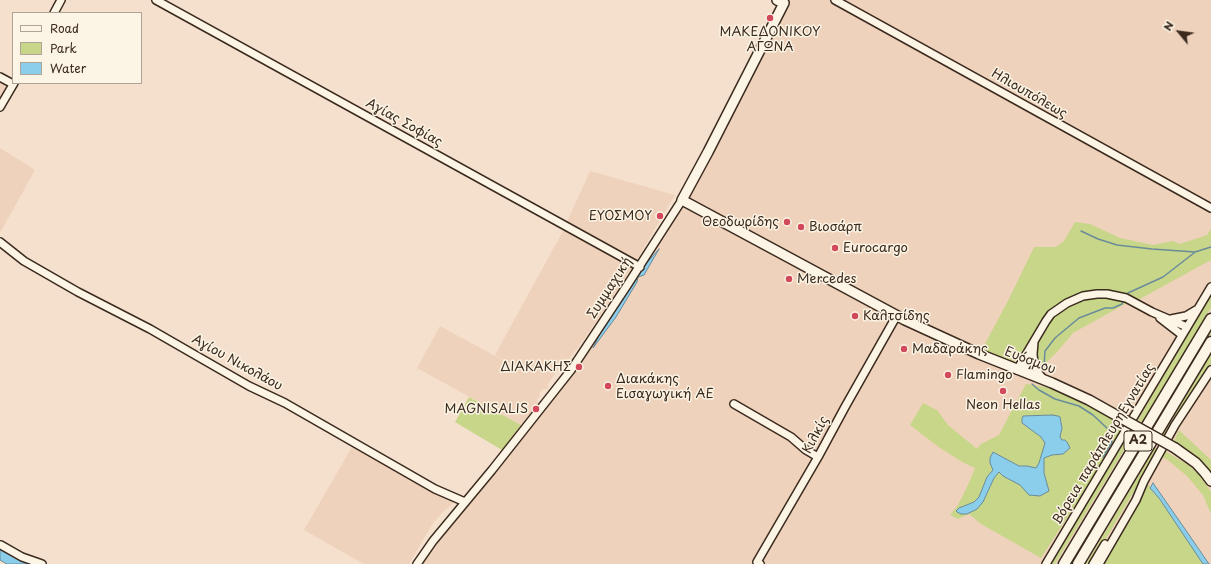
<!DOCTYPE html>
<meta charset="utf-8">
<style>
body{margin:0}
#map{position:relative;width:1211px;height:564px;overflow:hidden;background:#f4e0cd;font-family:"Playpen Sans",sans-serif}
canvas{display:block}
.legend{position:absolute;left:12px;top:12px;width:130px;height:72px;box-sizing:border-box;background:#fcf5e5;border:1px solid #afa495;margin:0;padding:5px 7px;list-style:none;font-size:12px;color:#3b2a1e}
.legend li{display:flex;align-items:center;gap:8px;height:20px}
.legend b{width:20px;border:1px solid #afa495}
.north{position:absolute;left:1159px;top:12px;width:40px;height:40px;-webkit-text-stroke:3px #fcf5e5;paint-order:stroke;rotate:299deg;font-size:11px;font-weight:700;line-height:16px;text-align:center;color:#3b2a1e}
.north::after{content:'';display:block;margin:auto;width:14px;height:18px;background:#3b2a1e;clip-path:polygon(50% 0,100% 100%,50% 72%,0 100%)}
</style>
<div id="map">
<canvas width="1211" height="564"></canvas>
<ul class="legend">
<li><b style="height:5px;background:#fcf5e5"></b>Road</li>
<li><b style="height:11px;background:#c8d689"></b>Park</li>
<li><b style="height:11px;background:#8aceec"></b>Water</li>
</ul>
<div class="north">N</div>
</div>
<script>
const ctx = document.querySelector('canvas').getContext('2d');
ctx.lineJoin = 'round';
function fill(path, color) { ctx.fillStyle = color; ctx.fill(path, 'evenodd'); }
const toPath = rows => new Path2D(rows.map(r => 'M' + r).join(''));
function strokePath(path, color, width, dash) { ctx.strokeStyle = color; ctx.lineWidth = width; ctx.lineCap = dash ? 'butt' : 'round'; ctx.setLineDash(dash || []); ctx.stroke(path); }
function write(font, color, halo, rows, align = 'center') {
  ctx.font = font + ' "Playpen Sans",sans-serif'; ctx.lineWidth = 3; ctx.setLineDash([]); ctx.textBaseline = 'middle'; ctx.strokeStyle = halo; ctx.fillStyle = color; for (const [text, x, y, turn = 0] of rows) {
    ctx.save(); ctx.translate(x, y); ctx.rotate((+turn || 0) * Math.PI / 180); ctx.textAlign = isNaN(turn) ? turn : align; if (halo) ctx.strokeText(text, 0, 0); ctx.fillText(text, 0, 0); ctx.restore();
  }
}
const built = toPath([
 [789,0,1211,0,1211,564,422,564,470,500,566,381,599,336,715,146],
 [0,81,10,87,0,105],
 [0,148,35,170,0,233],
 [590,171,675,195,636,261,566,224],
 [564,229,633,267,585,338,567,362,563,363,547,385,549,386,547,389,543,389,539,393,540,396,537,399,538,403,521,425,417,368,440,326,528,374,495,355],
 [353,445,456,501,443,512,433,523,409,564,364,564,304,530]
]);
const green = toPath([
 [1075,222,1090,224,1120,238,1153,245,1173,241,1180,244,1207,235,1211,229,1211,260,1138,300,1127,303,1073,333,1057,352,1039,370,1023,359,1011,362,981,351,1008,301,1034,247,1056,247,1064,241],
 [1211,295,1211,308,1143,422,1138,420],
 [1211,328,1211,333,1073,564,1070,564],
 [1211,354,1211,370,1167,438,1163,435],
 [1026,384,1059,389,1101,410,1125,428,1041,558,981,524,969,514,958,519,950,515,958,505,968,485,975,468,964,463,940,448,910,425,923,403,937,410,948,425,977,449,981,444,999,435],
 [469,397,521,425,502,450,455,422],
 [1131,430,1135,432,1055,564,1050,564],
 [1179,430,1211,460,1211,473,1199,461,1173,443],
 [1155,448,1159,449,1091,564,1086,564],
 [1165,451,1190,466,1201,477,1211,492,1211,514,1203,495,1187,476,1169,461,1162,457],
 [1147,483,1209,564,1102,564]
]);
const water = toPath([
 [659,249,644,275,638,277,637,282,616,317,593,348,602,329,635,276,659,249],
 [1052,415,1058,416,1060,417,1062,428,1060,437,1062,440,1065,440,1067,442,1070,448,1063,454,1052,455,1044,458,1044,473,1049,491,1040,496,1029,495,1020,485,1003,476,999,472,994,478,983,502,977,509,967,514,961,514,957,512,956,511,959,508,974,502,979,497,987,477,993,470,990,463,990,458,993,452,1019,466,1027,466,1036,468,1039,463,1045,443,1041,437,1022,423,1022,419,1023,416,1052,415],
 [1153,483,1185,529,1209,564,1203,564,1159,498,1150,488,1153,483],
 [0,549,32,564,7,564,0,560,0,549]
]);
const stream = toPath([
 [1081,231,1098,239,1117,245,1152,249,1195,252,1211,247],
 [1128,293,1163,277,1194,253],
 [1044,367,1045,351,1055,338,1079,318,1105,308,1113,308,1122,304,1124,300],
 [1032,384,1039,390,1055,399,1079,406,1093,415,1109,430,1112,442,1103,457]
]);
const minor = toPath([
 [156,0,640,267],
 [835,0,1211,208],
 [54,13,61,0],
 [0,77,13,84],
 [0,107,14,83],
 [0,242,24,261,78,292,150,329,249,386,285,403,435,489,465,502],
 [1160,318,1182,335],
 [1171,319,1186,316,1196,310],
 [1034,342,1033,354,1034,364,1039,374,1044,380],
 [1017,370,1046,321,1051,314,1067,303,1083,296,1097,294,1107,294,1126,298,1152,312,1187,327],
 [1017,370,1025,367,1028,363,1033,355],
 [734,404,791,437,806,450,818,457],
 [1,545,22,557,42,564],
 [417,564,433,541,492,470,571,370,628,284,682,200],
 [760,564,757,562,818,457,845,407,897,315],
 [1046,564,1211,287],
 [1093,564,1105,544],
 [1099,564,1136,500,1144,481,1175,425,1211,370]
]);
const major = toPath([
 [777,0,784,3,708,152,682,200,905,320,979,354,1052,383,1089,400,1121,418],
 [1175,448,1196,463,1205,473,1211,481]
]);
const highway = toPath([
 [1064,564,1211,319],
 [1078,564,1211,342]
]);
const majorBridge = toPath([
 [1121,418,1175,448]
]);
const markers = [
 [770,18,4,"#d1495b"],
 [660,216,4,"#d1495b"],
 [787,222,4,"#d1495b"],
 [801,227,4,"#d1495b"],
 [835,248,4,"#d1495b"],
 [789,279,4,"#d1495b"],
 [855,316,4,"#d1495b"],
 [904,349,4,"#d1495b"],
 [579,367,4,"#d1495b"],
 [948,375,4,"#d1495b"],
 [608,386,4,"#d1495b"],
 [1003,391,4,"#d1495b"],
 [536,409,4,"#d1495b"]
];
const shields = [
 [1138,441,28]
];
const shieldNames = [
 ["Α2",1138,441]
];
const poiNames = [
 ["ΜΑΚΕΔΟΝΙΚΟΥ",770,32,"center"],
 ["ΑΓΩΝΑ",770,47,"center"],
 ["ΕΥΟΣΜΟΥ",652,216,"right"],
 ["Θεοδωρίδης",779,222,"right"],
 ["Βιοσάρπ",809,227],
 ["Eurocargo",843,248],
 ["Mercedes",797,279],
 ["Καλτσίδης",863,316],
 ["Μαδαράκης",912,349],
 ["ΔΙΑΚΑΚΗΣ",571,367,"right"],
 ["Flamingo",956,375],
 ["Διακάκης",616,379],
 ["Εισαγωγική ΑΕ",616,394],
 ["Neon Hellas",1003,405,"center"],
 ["MAGNISALIS",528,409,"right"]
];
const streetNames = [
 ["Ηλιουπόλεως",1029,94,30],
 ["Αγίας Σοφίας",404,123,29],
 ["Συμμαχική",610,288,-57],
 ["Ευόσμου",1030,361,21],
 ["Αγίου Νικολάου",237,363,29],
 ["Κιλκίς",816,435,-62],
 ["Βόρεια παράπλευρηΕγνατίας",1104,444,-59]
];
fill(built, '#efd2bc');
fill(green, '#c8d689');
fill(water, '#8aceec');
strokePath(water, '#6a8c9a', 1);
strokePath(stream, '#6a8c9a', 1.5);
strokePath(minor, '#3b2a1e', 10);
strokePath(major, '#3b2a1e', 12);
strokePath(highway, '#3b2a1e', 13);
strokePath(minor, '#fcf5e5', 7);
strokePath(major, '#fcf5e5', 9);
strokePath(highway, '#fcf5e5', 10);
strokePath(majorBridge, '#3b2a1e', 12, []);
strokePath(majorBridge, '#fcf5e5', 9);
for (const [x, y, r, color] of markers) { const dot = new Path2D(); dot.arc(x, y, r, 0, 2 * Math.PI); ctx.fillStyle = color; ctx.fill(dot); strokePath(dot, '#fcf5e5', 1.5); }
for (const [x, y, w] of shields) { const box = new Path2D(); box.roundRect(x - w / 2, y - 10, w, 20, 3); ctx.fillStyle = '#fcf5e5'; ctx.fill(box); strokePath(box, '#3b2a1e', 1); }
write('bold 12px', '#3b2a1e', null, shieldNames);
write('13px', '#3b2a1e', '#fcf5e5', poiNames, 'left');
write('13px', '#3b2a1e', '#fcf5e5', streetNames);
</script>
